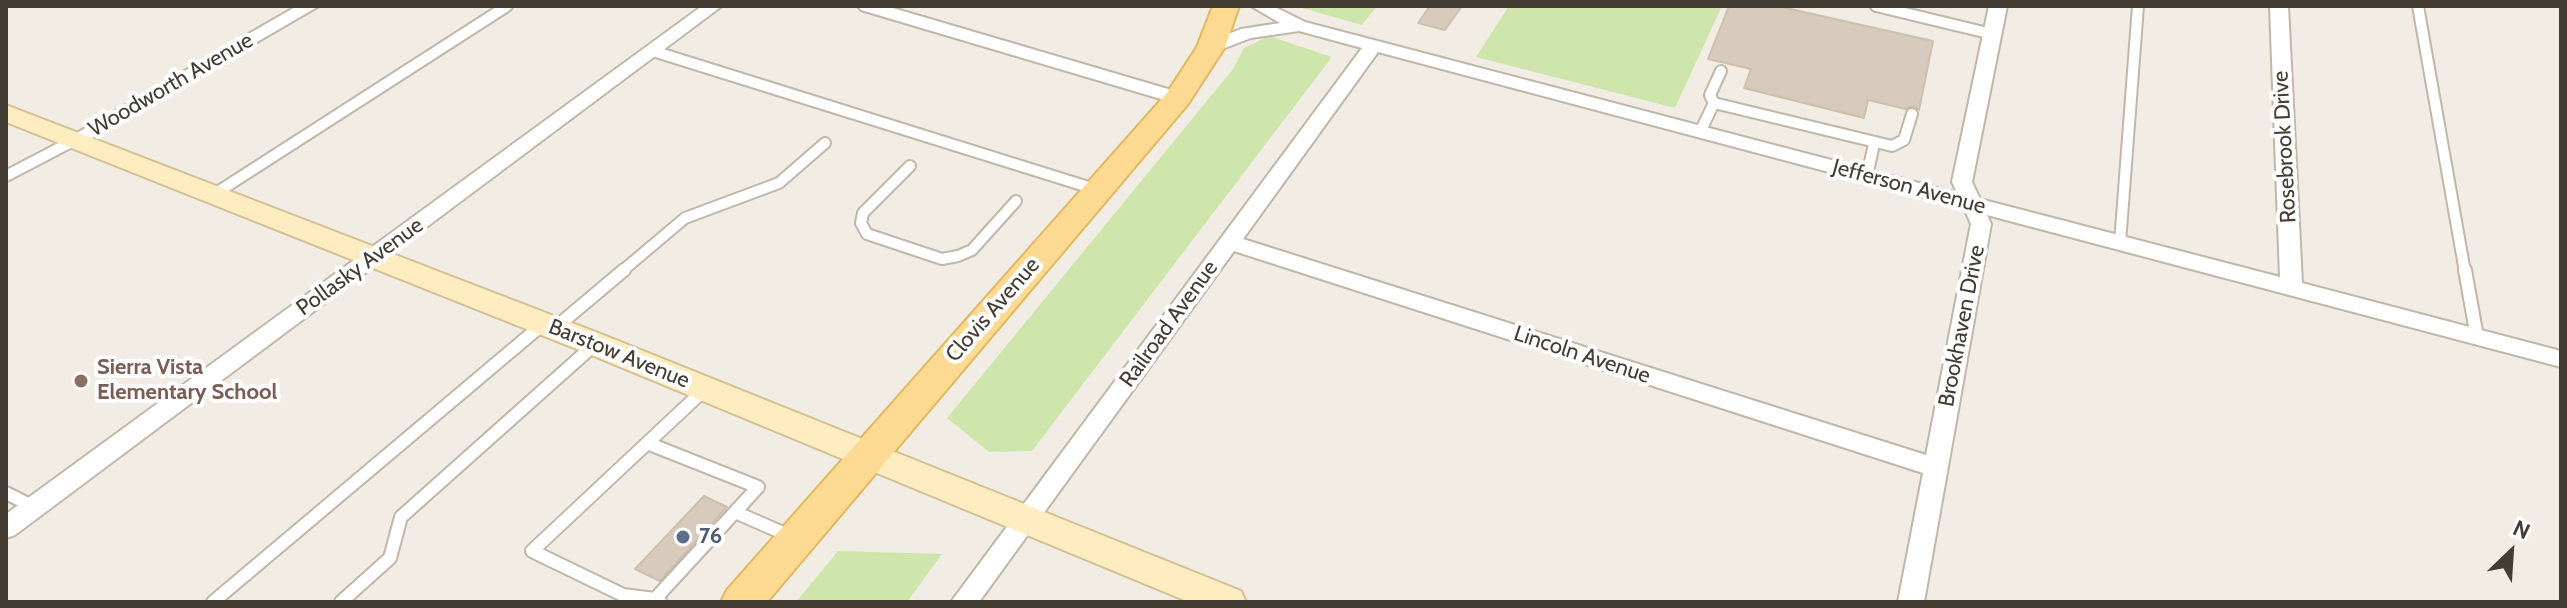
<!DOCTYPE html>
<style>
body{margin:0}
#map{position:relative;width:2567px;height:608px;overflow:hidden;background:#f2ede4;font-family:Cabin,sans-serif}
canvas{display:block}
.frame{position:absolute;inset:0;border:8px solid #443d34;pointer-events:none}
.north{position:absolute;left:2471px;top:512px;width:80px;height:80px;-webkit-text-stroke:6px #fff;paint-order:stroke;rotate:25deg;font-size:22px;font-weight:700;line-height:32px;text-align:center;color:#443d34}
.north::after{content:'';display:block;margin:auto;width:28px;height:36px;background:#443d34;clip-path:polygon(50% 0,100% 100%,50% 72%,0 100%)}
</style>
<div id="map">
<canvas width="2567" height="608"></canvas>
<div class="frame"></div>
<div class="north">N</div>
</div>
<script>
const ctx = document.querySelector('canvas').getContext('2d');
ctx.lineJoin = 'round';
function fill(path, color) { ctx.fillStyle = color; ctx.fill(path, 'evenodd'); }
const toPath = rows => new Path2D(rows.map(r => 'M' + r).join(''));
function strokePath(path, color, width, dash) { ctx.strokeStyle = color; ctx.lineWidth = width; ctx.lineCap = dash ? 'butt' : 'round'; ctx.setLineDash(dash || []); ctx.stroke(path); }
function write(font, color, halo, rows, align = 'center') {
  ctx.font = font + ' Cabin,sans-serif'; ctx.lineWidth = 8; ctx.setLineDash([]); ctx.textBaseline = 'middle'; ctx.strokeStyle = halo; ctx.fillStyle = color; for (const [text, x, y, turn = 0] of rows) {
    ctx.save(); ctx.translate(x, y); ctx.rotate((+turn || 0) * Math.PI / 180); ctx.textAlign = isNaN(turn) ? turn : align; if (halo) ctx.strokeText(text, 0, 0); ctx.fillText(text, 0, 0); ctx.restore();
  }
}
const green = toPath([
 [1295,6,1377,6,1362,25],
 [1509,6,1722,6,1675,108,1476,57],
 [1269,36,1332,57,1032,451,989,452,947,418,1233,69,1244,48],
 [838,551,942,554,907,602,796,602]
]);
const building = toPath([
 [1430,6,1462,6,1445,30,1418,23,1430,6],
 [1729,6,1777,6,1933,41,1919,110,1914,106,1906,109,1868,100,1864,118,1744,88,1751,69,1708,59,1729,6],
 [704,496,727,507,660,581,635,569,704,496]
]);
const laneFar1 = toPath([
 [1876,6,1992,34],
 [2418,6,2465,272],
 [653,51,1098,190],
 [1714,103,1892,146,1904,140,1912,114],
 [1700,132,1714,103,1710,95,1721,71],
 [910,166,863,213,861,223,867,234,942,259,958,256,972,250,1016,201],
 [6,176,73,141],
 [1867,176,1874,144],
 [213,195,507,6],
 [2120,243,2138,6],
 [621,272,685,218,779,183,825,143]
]);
const lane = toPath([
 [2465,270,2477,337],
 [555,328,624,270],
 [647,443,758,487,735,512],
 [6,493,34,507],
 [655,599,623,595,532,551,705,389],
 [660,601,655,599,735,512,792,537],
 [213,602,543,324],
 [341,602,390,558,401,517,594,345]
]);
const street = toPath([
 [297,6,319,6,80,145,66,145,63,141,297,6],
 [702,6,722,6,15,535,6,538,6,514,702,6],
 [858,6,886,6,1185,94,1187,98,1185,102,1171,102,861,10,858,6],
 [1251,6,1273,6,1305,22,1957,193,1952,182,1989,6,2007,6,1972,182,1980,199,2280,277,2270,6,2288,6,2302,283,2561,351,2561,367,1987,215,1991,224,1924,602,1898,602,1923,473,1234,251,979,602,951,602,1362,48,1299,31,1251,38,1217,51,1205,51,1202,47,1205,43,1241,29,1280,23,1251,6],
 [1378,52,1964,208,1971,224,1926,455,1243,239,1378,52]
]);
const secondary = toPath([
 [6,105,606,336,1241,591,1246,602,1189,602,584,352,6,122,6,105]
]);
const primary = toPath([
 [1213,6,1239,6,1225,47,1188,104,767,602,721,602,727,590,1167,93,1197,47,1213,6]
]);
const markers = [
 [81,381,8,"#8d6e63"],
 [683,537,8,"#5c6f8a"]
];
const streetNames = [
 ["Woodworth Avenue",171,85,-30],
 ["Rosebrook Drive",2285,147,-93],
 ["Jefferson Avenue",1909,187,15],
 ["Pollasky Avenue",360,267,-36],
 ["Clovis Avenue",993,310,-49],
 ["Railroad Avenue",1169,324,-54],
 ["Brookhaven Drive",1962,326,-79],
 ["Barstow Avenue",619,354,22],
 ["Lincoln Avenue",1582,355,18]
];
const educationNames = [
 ["Sierra Vista",97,368],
 ["Elementary School",97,393]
];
const serviceNames = [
 ["76",699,537]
];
fill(green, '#cee6ac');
fill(building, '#d6cbbc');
strokePath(building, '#cec0ad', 2);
strokePath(laneFar1, '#c0b7a9', 14);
strokePath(lane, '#c0b7a9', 16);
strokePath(street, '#c0b7a9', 4);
strokePath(secondary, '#d2bf93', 4);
strokePath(primary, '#e2b761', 4);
strokePath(laneFar1, '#fff', 10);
strokePath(lane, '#fff', 12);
fill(street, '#fff');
fill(secondary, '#feedc1');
fill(primary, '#fdda91');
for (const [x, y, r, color] of markers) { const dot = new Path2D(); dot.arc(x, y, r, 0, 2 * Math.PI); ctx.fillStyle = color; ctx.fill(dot); strokePath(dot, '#fff', 3); }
write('22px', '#443d34', '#fff', streetNames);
write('bold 22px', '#785e54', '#fff', educationNames, 'left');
write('bold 22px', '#4e5e75', '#fff', serviceNames, 'left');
</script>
